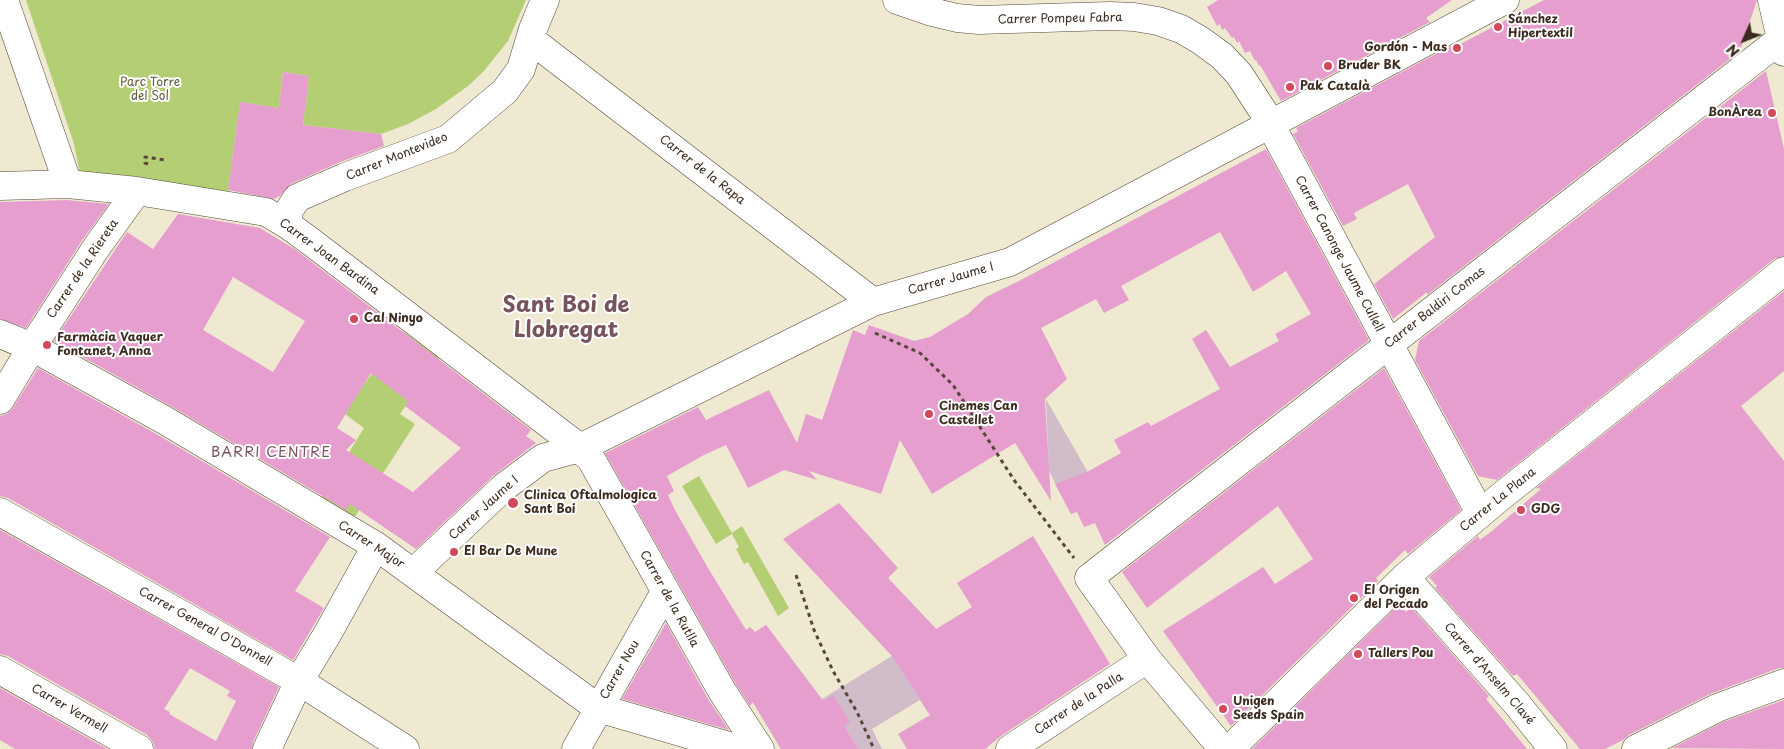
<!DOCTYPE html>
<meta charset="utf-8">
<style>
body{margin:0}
#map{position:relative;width:1784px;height:749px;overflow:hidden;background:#eee9d0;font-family:"Playpen Sans",sans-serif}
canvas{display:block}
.north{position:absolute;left:1719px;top:15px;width:50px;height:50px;-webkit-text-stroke:4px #fff;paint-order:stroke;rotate:226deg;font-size:14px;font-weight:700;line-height:20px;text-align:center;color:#3b2a1e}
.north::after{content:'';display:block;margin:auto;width:18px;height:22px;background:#3b2a1e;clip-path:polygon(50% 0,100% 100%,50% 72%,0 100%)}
</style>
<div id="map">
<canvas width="1784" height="749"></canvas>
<div class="north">N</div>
</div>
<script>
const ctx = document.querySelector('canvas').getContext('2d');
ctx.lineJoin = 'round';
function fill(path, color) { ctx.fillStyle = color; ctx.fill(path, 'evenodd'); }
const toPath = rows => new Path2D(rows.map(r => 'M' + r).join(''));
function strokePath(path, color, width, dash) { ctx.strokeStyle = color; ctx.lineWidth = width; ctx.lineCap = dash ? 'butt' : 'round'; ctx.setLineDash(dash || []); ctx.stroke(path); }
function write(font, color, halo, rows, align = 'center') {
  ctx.font = font + ' "Playpen Sans",sans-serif'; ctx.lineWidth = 4; ctx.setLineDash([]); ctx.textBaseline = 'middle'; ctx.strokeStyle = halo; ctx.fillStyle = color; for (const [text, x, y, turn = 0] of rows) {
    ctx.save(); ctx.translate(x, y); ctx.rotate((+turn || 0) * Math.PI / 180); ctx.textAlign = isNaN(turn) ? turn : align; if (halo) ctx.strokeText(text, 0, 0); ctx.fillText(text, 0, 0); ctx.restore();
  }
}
const industrial = toPath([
 [1046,399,1094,483,1105,544,1088,507,1071,514,1049,471],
 [869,558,943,636,957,694,928,713,920,700,872,729,882,749,859,749,846,729,781,749,724,655,766,625,822,699,892,656,826,585]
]);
const green = toPath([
 [26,0,526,0,508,41,483,72,468,86,436,109,408,124,381,134,303,125,309,76,283,72,279,108,240,102,228,191,80,174,74,144],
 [404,332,440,358,400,414,415,424,352,521,319,501,364,428,345,414,361,388],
 [699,476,732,533,742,526,789,608,778,616,748,562,744,564,736,549,739,547,732,534,716,544,682,486]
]);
const building = toPath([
 [1218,0,1452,0,1426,18,1430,22,1281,101,1260,65,1259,66,1256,60,1255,61,1250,51,1245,53,1239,41,1237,43,1234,37,1232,38,1225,28,1222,30,1220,24,1217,26,1207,7],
 [1544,0,1757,0,1740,51,1427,295,1427,292,1393,319,1374,284,1435,237,1408,184,1354,213,1357,219,1343,226,1293,134,1298,131,1296,128,1451,46,1453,48],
 [1766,71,1784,149,1784,256,1774,259,1497,480,1478,476,1415,360,1419,341],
 [283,72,309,76,303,125,381,134,384,146,340,162,291,184,280,196,274,199,228,190,240,102,279,108],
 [1266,149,1369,340,1105,545,1095,523,1084,527,1077,512,1071,514,1055,484,1087,472,1121,453,1114,440,1148,422,1151,426,1220,389,1192,339,1206,330,1230,367,1279,341,1275,334,1311,314,1286,271,1253,292,1220,232,1121,286,1129,300,1104,313,1096,299,1041,328,1067,379,1045,399,1051,501,1015,443,932,494,900,440,881,494,809,471,817,480,784,470,748,488,726,445,704,455,667,476,674,491,668,495,675,510,708,568,746,630,750,627,755,632,766,625,823,701,833,695,850,722,844,726,859,749,781,749,753,702,750,706,735,683,605,453,698,407,706,420,769,390,797,443,806,414,822,420,853,330,865,335,869,325,914,341,930,337,968,314,986,297,1019,281],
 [67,200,109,204,83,239,26,328,0,319,0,202],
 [178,214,260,228,296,250,531,430,526,436,536,443,493,476,416,549,350,504,346,510,174,408,54,341,127,232,153,249],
 [233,277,305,321,273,372,203,330],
 [371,373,408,401,405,406,461,448,413,492,346,450,356,440,337,428],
 [1784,291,1784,371,1741,406,1784,461,1784,668,1779,668,1710,694,1629,735,1623,740,1605,749,1580,749,1517,674,1513,676,1435,588,1437,586,1429,577,1478,536,1480,540,1492,531,1541,489,1536,488],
 [38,368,158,435,330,537,295,591,324,608,293,660,8,498,0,496,0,416,7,414,13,408],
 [1384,368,1461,510,1408,554,1405,550,1376,578,1378,581,1231,726,1163,631,1263,567,1275,584,1313,559,1278,506,1147,608,1122,572],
 [839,503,898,568,888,578,936,629,972,607,957,583,1033,536,1110,664,1001,736,985,749,907,749,898,734,930,715,893,657,783,539],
 [0,530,279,687,253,742,252,749,155,749,153,742,147,735,8,656,0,654],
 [190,668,230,691,227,696,236,701,216,741,169,714,170,712,164,709],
 [1399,604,1406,612,1411,607,1489,696,1486,699,1527,749,1252,749],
 [666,623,708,699,729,730,622,699],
 [0,688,107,749,15,749,0,740],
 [1784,700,1784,749,1672,748,1723,722]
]);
const path = toPath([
 [148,164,145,163,145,157,165,160],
 [875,333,920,353,953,385,1014,480,1074,558],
 [796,575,814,630,833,671,857,712,874,749]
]);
const street = toPath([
 [4,0,68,184],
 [897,0,932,12,957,18,979,20,1110,16,1134,17,1158,21,1181,29,1200,40,1222,56,1239,74,1263,111,1480,513],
 [1772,0,1784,52],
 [530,39,873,302],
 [0,186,68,184,137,191,266,212,288,225,310,241,571,441,591,459,722,691,760,749],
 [288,225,288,212,297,198,345,177,448,139,505,91,521,69,533,29,545,0],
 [0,334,32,347,166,421,376,546,598,708,739,749],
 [0,400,32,347,96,248,137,191],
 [0,512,299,681,405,749],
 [413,573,504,487,543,458,580,448,873,302,1010,262,1505,0],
 [1405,577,1517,704,1553,749],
 [0,670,139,749],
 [267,749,299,681,328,633,376,546],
 [576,749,665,592],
 [1010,749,1147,659],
 [1223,749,1147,659,1089,578,1781,39],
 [1230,749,1405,577,1499,498,1784,271],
 [1636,749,1717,708,1784,683]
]);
const markers = [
 [1498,27,5,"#d1495b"],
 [1457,48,5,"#d1495b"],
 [1328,66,5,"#d1495b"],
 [1290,87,5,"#d1495b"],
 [1772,113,5,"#d1495b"],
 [354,319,5,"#d1495b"],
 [47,345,5,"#d1495b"],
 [929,414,5,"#d1495b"],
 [513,503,6,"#d1495b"],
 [1521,510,5,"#d1495b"],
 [454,552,5,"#d1495b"],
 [1354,598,5,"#d1495b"],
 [1358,654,5,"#d1495b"],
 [1223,709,5,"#d1495b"]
];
const streetNames = [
 ["Carrer Pompeu Fabra",1060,19,-1],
 ["Carrer Montevideo",397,157,-22],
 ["Carrer de la Rapa",702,170,38],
 ["Carrer Canonge Jaume Cullell",1339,254,62],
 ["Carrer Joan Bardina",329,257,36],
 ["Carrer de la Riereta",83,269,-56],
 ["Carrer Jaume I",951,279,-16],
 ["Carrer Baldiri Comas",1435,308,-38],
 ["Carrer La Plana",1498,500,-39],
 ["Carrer Jaume I",484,508,-42],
 ["Carrer Major",371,545,33],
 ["Carrer de la Rutlla",669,599,61],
 ["Carrer General O'Donnell",205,627,29],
 ["Carrer Nou",620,670,-60],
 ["Carrer d'Anselm Clavé",1489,674,49],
 ["Carrer de la Palla",1079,704,-33],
 ["Carrer Vermell",69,709,30]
];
const poiNames = [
 ["Sánchez",1508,20],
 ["Hipertextil",1508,34],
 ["Gordón - Mas",1447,48,"right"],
 ["Bruder BK",1338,66],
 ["Pak Català",1300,87],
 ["BonÀrea",1762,113,"right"],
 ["Cal Ninyo",364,319],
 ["Farmàcia Vaquer",57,338],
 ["Fontanet, Anna",57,352],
 ["Cinemes Can",939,407],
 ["Castellet",939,421],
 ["Clinica Oftalmologica",524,496],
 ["Sant Boi",524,510],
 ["GDG",1531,510],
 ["El Bar De Mune",464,552],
 ["El Origen",1364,591],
 ["del Pecado",1364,605],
 ["Tallers Pou",1368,654],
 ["Unigen",1233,702],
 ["Seeds Spain",1233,716]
];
const parkNames = [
 ["Parc Torre",150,83],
 ["del Sol",150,97]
];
const neighbourhoodNames = [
 ["BARRI CENTRE",271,453]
];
const townNames = [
 ["Sant Boi de",566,306],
 ["Llobregat",566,331]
];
fill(industrial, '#d1bdc9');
fill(green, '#b4ce73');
fill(building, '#e69ecf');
strokePath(street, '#564739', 29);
strokePath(path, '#564739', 3, [4, 4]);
strokePath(street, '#fff', 28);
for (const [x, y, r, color] of markers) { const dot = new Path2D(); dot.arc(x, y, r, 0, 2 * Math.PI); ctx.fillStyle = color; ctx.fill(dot); strokePath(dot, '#fff', 2); }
write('12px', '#3b2a1e', '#fff', streetNames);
write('bold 12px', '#3b2a1e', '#fff', poiNames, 'left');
write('12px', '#5f5b38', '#fff', parkNames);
ctx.letterSpacing = '1px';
write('14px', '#77535c', '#fff', neighbourhoodNames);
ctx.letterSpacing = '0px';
write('bold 22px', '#77535c', '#fff', townNames);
</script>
